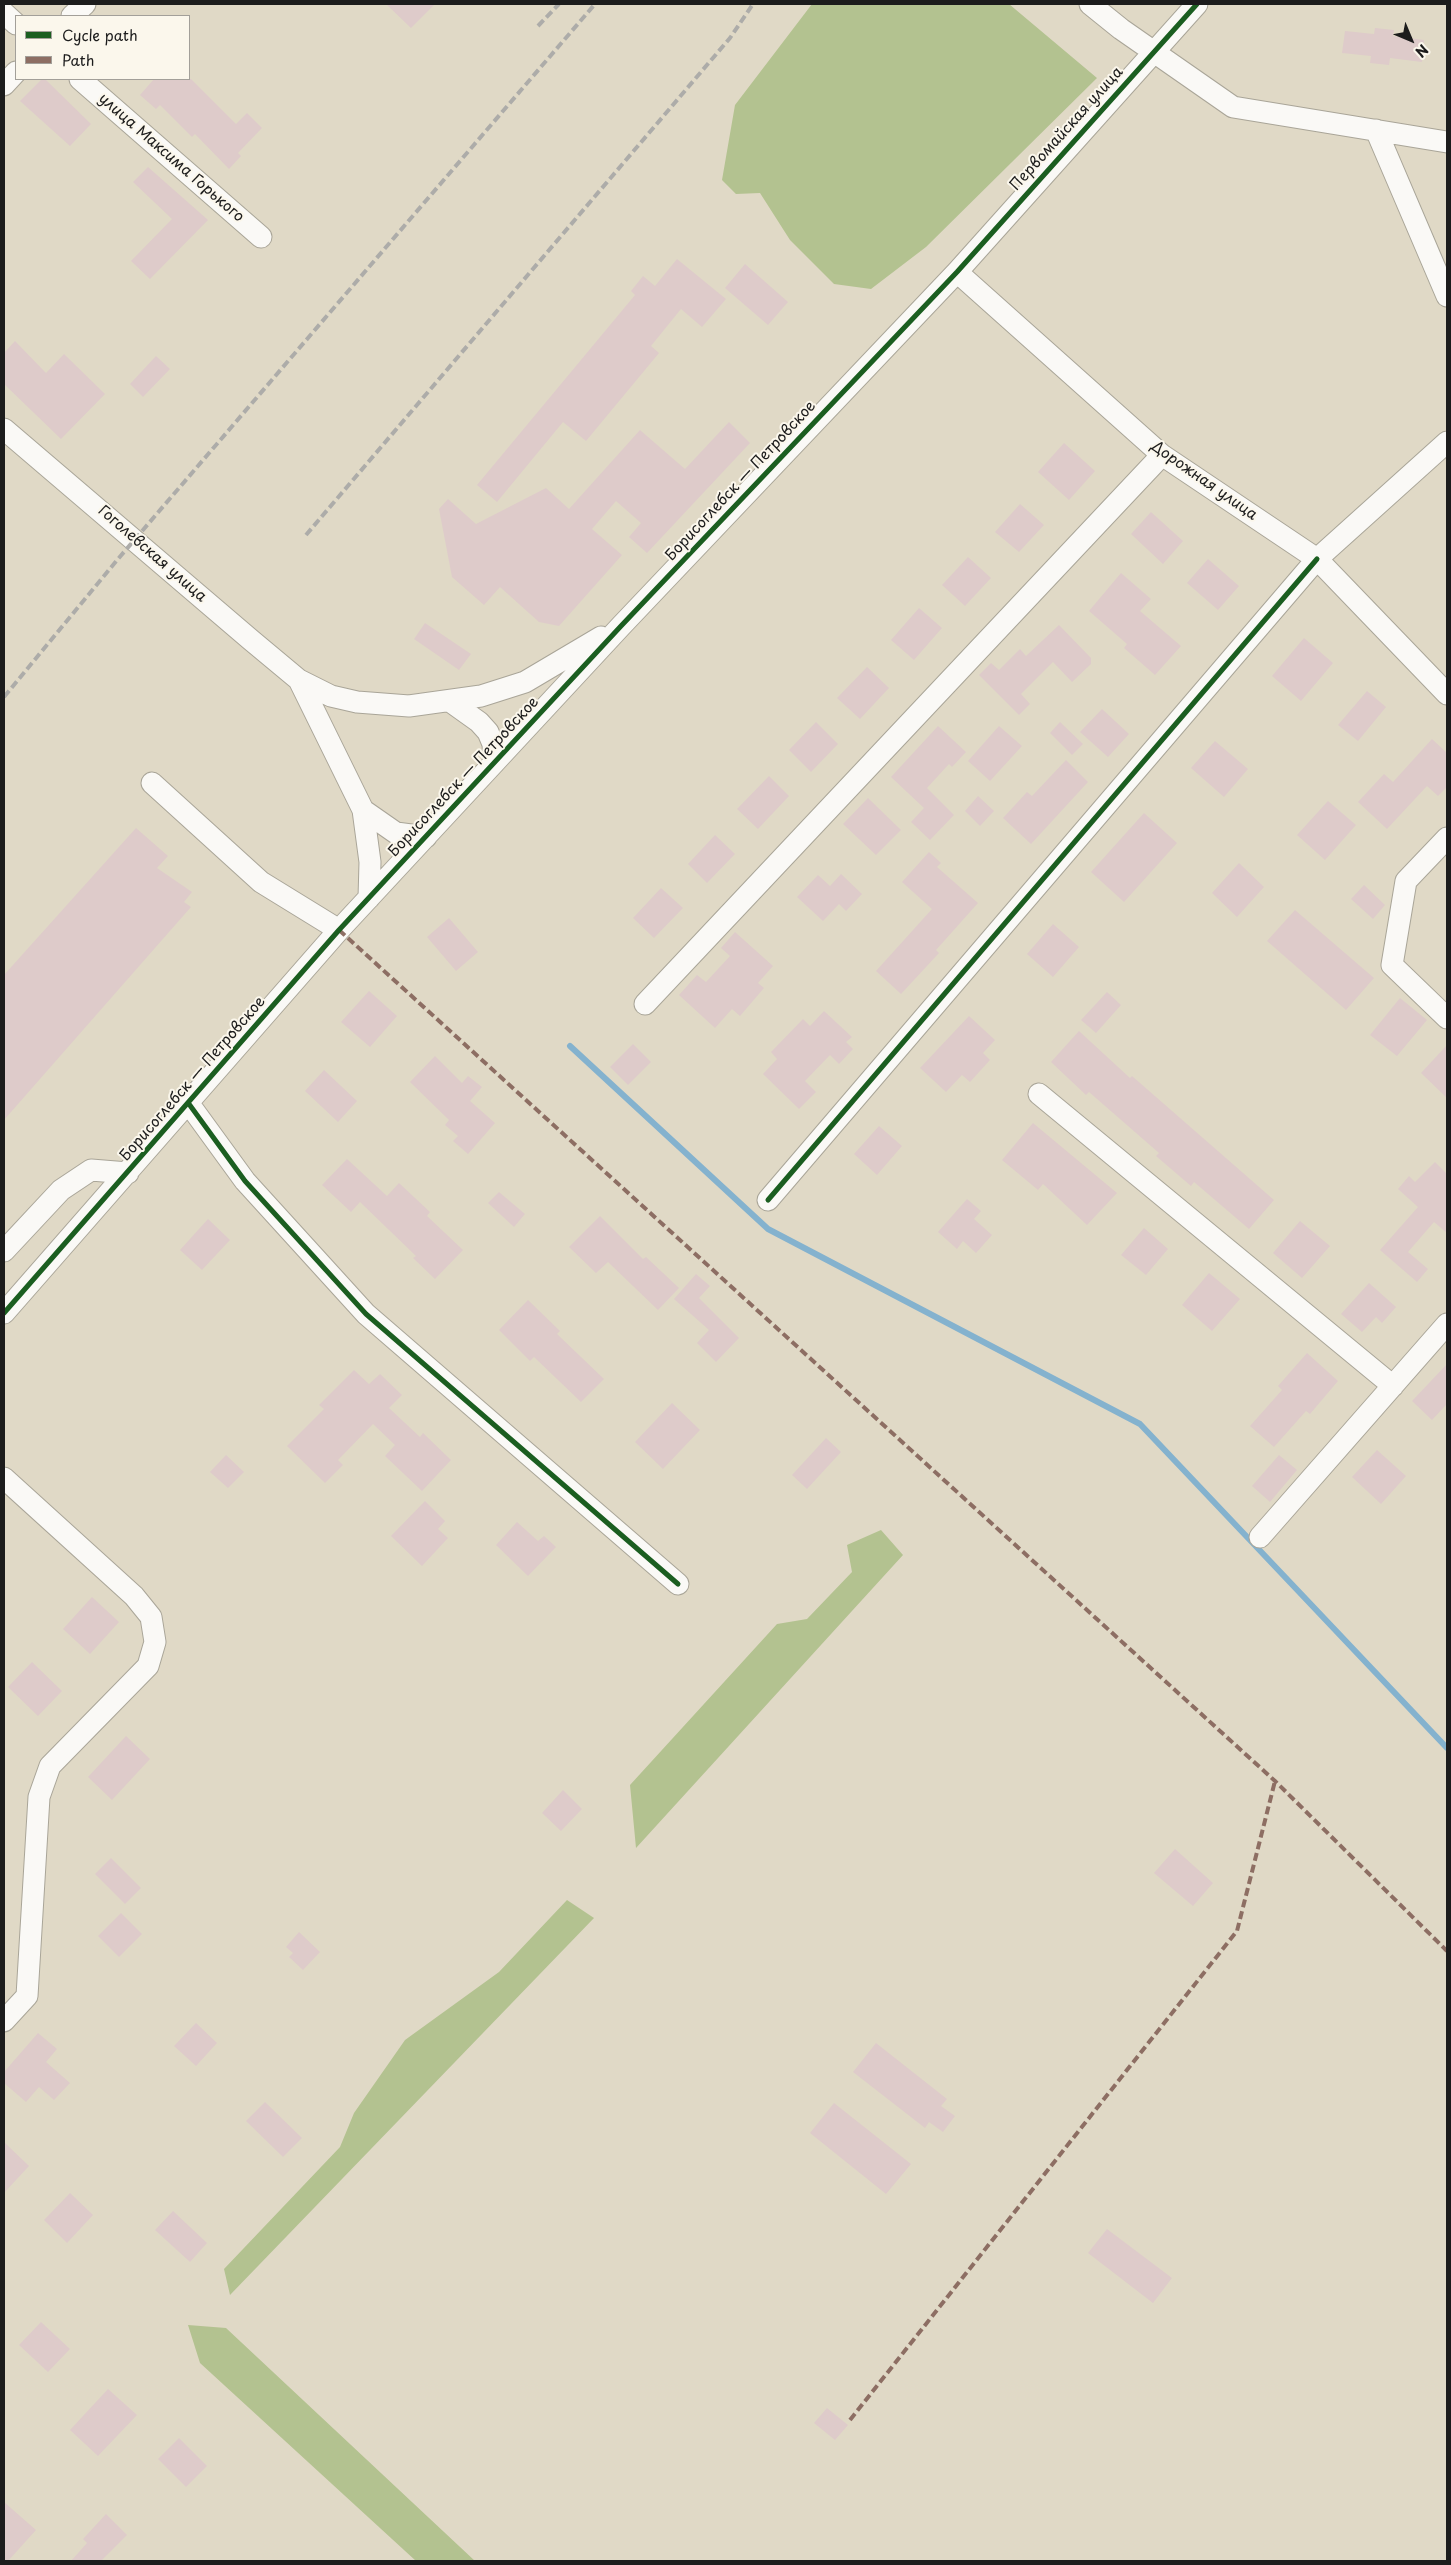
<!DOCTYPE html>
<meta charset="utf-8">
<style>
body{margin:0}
#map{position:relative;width:1451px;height:2565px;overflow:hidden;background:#e0d9c6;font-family:"Playpen Sans",sans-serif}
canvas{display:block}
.frame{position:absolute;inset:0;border:5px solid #1c1c1c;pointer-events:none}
.legend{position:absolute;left:15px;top:15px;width:175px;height:65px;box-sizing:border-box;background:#fbf7ec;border:1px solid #a29f99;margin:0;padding:6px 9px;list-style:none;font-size:15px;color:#1c1c1c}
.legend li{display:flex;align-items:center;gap:10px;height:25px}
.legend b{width:25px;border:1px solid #a29f99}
.north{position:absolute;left:1386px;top:15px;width:50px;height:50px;-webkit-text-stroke:4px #fbf7ec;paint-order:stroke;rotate:135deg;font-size:14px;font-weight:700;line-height:20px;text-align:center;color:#1c1c1c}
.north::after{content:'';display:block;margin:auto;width:18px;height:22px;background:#1c1c1c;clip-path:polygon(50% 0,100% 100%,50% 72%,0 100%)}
</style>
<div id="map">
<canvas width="1451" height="2565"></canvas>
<div class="frame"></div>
<ul class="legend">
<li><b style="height:6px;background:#1b5e20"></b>Cycle path</li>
<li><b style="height:6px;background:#8d6e63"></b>Path</li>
</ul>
<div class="north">N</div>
</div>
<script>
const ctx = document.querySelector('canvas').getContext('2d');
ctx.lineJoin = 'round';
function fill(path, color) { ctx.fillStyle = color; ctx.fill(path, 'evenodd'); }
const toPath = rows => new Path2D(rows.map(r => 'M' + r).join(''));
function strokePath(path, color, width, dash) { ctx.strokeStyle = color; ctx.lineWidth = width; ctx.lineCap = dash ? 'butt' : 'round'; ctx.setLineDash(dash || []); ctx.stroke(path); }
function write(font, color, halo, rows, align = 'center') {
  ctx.font = font + ' "Playpen Sans",sans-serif'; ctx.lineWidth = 4; ctx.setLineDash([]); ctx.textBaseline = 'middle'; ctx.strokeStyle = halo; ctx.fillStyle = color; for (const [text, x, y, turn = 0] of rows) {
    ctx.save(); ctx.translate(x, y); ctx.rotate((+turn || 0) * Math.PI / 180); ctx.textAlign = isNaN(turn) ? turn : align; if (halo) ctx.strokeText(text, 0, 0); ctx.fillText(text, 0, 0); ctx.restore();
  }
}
const forest = toPath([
 [812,4,1009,4,1097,78,926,247,871,289,834,284,790,240,760,193,736,194,722,180,735,105],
 [881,1530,903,1555,636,1848,630,1785,777,1624,807,1619,852,1572,847,1545],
 [567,1900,594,1918,230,2295,224,2269,340,2147,354,2113,405,2040,499,1972],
 [188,2325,226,2328,475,2561,416,2561,200,2363]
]);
const stream = toPath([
 [570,1046,768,1229,1140,1424,1447,1748]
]);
const building = toPath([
 [386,4,435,4,411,28],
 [1375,28,1394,30,1393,36,1424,40,1422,62,1390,58,1389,65,1370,63,1371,56,1342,53,1345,31,1374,34],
 [42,79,45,79,91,124,70,146,20,101],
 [154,79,191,79,236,124,247,113,262,128,238,153,241,156,229,169,195,134,192,137,160,105,156,109,140,95],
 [148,167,208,220,150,279,131,261,172,219,133,182],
 [677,259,726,299,702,327,681,309,651,346,659,353,586,441,563,422,497,502,477,485,635,295,631,291,643,276,655,286],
 [745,264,788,302,768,325,725,288],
 [15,341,46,373,64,354,105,394,61,439,4,384,4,353],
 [156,356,170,369,143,397,130,384],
 [729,422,750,443,647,553,629,537,641,523,616,501,592,529,622,555,559,626,539,622,500,587,484,605,452,577,439,509,448,499,476,524,546,488,569,509,640,430,685,469],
 [1064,443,1095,471,1069,500,1038,472],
 [1020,504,1044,525,1019,552,995,532],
 [1151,512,1183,541,1163,564,1131,534],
 [968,557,991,578,965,606,942,585],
 [1208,559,1239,586,1218,610,1187,583],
 [1121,573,1151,599,1140,611,1181,646,1155,675,1124,648,1127,644,1089,611],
 [919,608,942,628,914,660,891,640],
 [425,623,471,654,459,670,414,639],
 [1059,625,1091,658,1091,664,1072,682,1053,662,1021,694,1030,704,1019,715,979,675,991,663,999,670,1020,649,1026,656],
 [1304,638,1333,663,1301,701,1272,676],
 [867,667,889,688,860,719,837,698],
 [1367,691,1386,707,1358,741,1338,725],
 [1102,709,1129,734,1108,757,1080,732],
 [816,722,838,744,811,772,789,750],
 [1060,722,1083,744,1072,755,1050,733],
 [938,726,966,752,952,767,949,764,927,788,954,815,930,840,911,822,924,808,891,777],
 [999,726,1022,746,990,781,968,761],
 [1432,739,1447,753,1447,787,1438,796,1427,786,1387,829,1358,802,1384,774,1393,782],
 [1215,741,1248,769,1224,797,1191,768],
 [1066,760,1088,782,1031,844,1003,818,1027,792,1032,796],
 [769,776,789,796,758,829,737,809],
 [978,796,994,811,980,826,965,811],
 [868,798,901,830,876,855,843,824],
 [1328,801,1356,825,1325,860,1297,835],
 [1144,813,1177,843,1124,902,1091,872],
 [136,828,168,856,157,868,192,892,184,902,191,907,4,1120,4,975],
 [715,835,735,854,707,883,688,864],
 [929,852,941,863,937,867,978,903,936,950,939,953,901,994,876,971,932,909,902,882],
 [1239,863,1264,887,1237,917,1212,893],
 [841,874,862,894,846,911,839,904,823,921,797,897,818,875,830,886],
 [1364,885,1385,905,1373,919,1351,899],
 [661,888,683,908,654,938,633,918],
 [1295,910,1374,978,1346,1010,1267,941],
 [449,918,478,952,456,971,427,937],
 [1053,924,1079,947,1053,977,1027,954],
 [735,932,773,966,758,983,764,988,740,1016,732,1009,715,1028,679,995,697,975,706,982,730,956,721,948],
 [369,991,397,1016,370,1047,341,1022],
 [1107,992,1121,1005,1096,1033,1081,1020],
 [1400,998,1427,1020,1397,1056,1370,1035],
 [824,1011,852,1037,846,1042,853,1049,839,1064,830,1055,805,1081,816,1092,799,1109,763,1074,777,1059,771,1052,803,1019,810,1026],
 [969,1016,995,1040,983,1053,990,1060,970,1082,962,1075,946,1092,920,1068],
 [1079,1031,1130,1078,1132,1076,1274,1200,1249,1229,1194,1182,1191,1186,1156,1156,1159,1153,1089,1092,1086,1095,1051,1062],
 [633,1044,651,1062,628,1085,610,1067],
 [1447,1045,1447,1098,1421,1073],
 [435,1056,462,1083,468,1076,482,1087,470,1101,495,1123,468,1154,453,1141,458,1136,445,1125,449,1120,410,1082],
 [324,1070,357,1101,338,1122,305,1091],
 [1033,1123,1117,1193,1087,1225,1043,1184,1038,1190,1002,1160],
 [879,1126,902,1146,877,1175,854,1154],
 [347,1159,387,1196,399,1183,430,1212,427,1216,463,1250,435,1279,413,1258,416,1256,360,1202,351,1212,322,1185],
 [1435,1162,1447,1174,1447,1233,1434,1222,1408,1252,1428,1269,1417,1282,1380,1250,1418,1207,1398,1189,1409,1176,1415,1182],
 [499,1192,525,1214,514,1227,488,1203],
 [967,1199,981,1211,974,1219,992,1235,976,1253,963,1241,957,1249,938,1232],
 [600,1216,643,1259,646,1257,679,1288,658,1310,608,1262,596,1273,569,1247],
 [208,1219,230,1240,202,1270,180,1250],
 [1300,1221,1330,1246,1302,1278,1273,1253],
 [1144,1228,1168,1249,1146,1275,1121,1255],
 [1209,1273,1240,1299,1212,1331,1182,1305],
 [696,1274,710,1286,699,1298,739,1338,716,1362,697,1343,709,1330,674,1299],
 [1369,1283,1396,1307,1382,1323,1376,1317,1362,1332,1341,1314],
 [528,1300,560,1331,557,1334,604,1379,581,1402,534,1357,530,1361,499,1330],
 [1307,1353,1338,1381,1310,1414,1306,1411,1274,1447,1250,1426,1282,1390,1278,1386],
 [1447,1364,1447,1404,1432,1420,1412,1401],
 [354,1370,369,1384,380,1374,402,1395,389,1408,420,1437,423,1433,451,1460,422,1491,385,1456,395,1445,373,1424,338,1460,343,1465,325,1483,287,1446,324,1409,319,1405],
 [672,1403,700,1430,663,1469,635,1442],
 [826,1438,841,1452,807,1489,792,1475],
 [1377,1450,1406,1476,1381,1504,1352,1477],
 [226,1455,244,1472,228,1488,210,1472],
 [1279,1455,1297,1470,1270,1502,1252,1486],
 [425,1501,445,1521,438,1529,448,1538,422,1566,391,1536],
 [517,1522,538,1541,544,1536,556,1547,528,1576,496,1545],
 [92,1597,119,1622,90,1654,63,1629],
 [32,1662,62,1691,38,1716,8,1687],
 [126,1736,150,1759,112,1800,88,1777],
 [563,1790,582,1809,561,1831,542,1813],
 [1175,1849,1213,1883,1193,1906,1154,1873],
 [111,1858,141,1888,125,1904,95,1874],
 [121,1913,142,1934,119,1957,98,1936],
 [299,1932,320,1952,303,1970,289,1957,293,1953,286,1947],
 [196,2023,217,2043,196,2066,174,2046],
 [38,2033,57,2049,46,2062,70,2083,54,2100,39,2087,26,2102,4,2083,4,2072],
 [876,2043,947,2099,941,2106,955,2116,943,2132,929,2122,925,2128,853,2072],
 [265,2102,302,2138,283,2157,246,2121],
 [834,2103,911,2164,886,2194,810,2133],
 [4,2142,29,2166,4,2193],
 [70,2193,93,2215,67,2243,44,2220],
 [173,2211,207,2243,190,2262,155,2230],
 [1107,2229,1172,2278,1153,2303,1088,2253],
 [41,2322,70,2349,48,2372,19,2345],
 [108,2389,137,2415,98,2456,70,2430],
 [827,2408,848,2425,835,2440,814,2423],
 [179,2438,207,2466,186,2487,158,2459],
 [4,2502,36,2530,8,2561,4,2561],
 [106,2514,127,2535,101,2561,71,2561,87,2543,83,2539]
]);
const minor = toPath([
 [1090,4,1121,29,1233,107,1447,142],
 [4,13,16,24],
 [72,16,85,4],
 [80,79,261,237],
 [4,85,16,72],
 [1376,130,1447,296],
 [957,272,1162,455,1317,559,1447,694],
 [4,429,251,640,299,680,331,696,357,702,409,706,481,696,525,682,601,637],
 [299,680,363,810,370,862,369,898],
 [451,702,479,722,488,732,493,744,494,763],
 [152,783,261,882,339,930],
 [363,810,396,833,426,837],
 [1447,838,1406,881,1392,965,1447,1018],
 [645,1004,1162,455],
 [1039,1094,1393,1386],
 [189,1104,245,1181,366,1314,678,1584],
 [768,1200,1317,559,1447,442],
 [4,1251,61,1190,91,1170,128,1173],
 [4,1313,339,930,621,626,957,272,1197,4],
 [4,1478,134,1596,151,1617,155,1642,148,1666,50,1766,39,1797,27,1996,4,2021],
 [1260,1537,1447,1324]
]);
const rail = toPath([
 [538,26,559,4],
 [306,535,730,38,753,4],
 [4,697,118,559,595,4]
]);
const quiet = toPath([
 [339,930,1275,1781,1447,1951],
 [850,2420,1237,1931,1275,1781]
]);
const cycleway = toPath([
 [189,1104,245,1181,366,1314,678,1584],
 [768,1200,1317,559],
 [4,1313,339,930,621,626,957,272,1197,4]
]);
const streetNames = [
 ["Первомайская улица",1067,129,-48],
 ["улица Максима Горького",171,158,41],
 ["Борисоглебск — Петровское",741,481,-47],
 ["Дорожная улица",1204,481,35],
 ["Гоголевская улица",152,554,41],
 ["Борисоглебск — Петровское",464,777,-47],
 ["Борисоглебск — Петровское",193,1079,-49]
];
fill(forest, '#b3c290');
strokePath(stream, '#84b2ce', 6);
fill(building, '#decbca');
strokePath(minor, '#a9a598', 23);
strokePath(minor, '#faf9f6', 21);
strokePath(rail, '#adaca9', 4, [8, 4]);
strokePath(quiet, '#8d6e63', 4, [8, 4]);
strokePath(cycleway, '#1b5e20', 5);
write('15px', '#1c1c1c', '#fbf7ec', streetNames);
</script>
